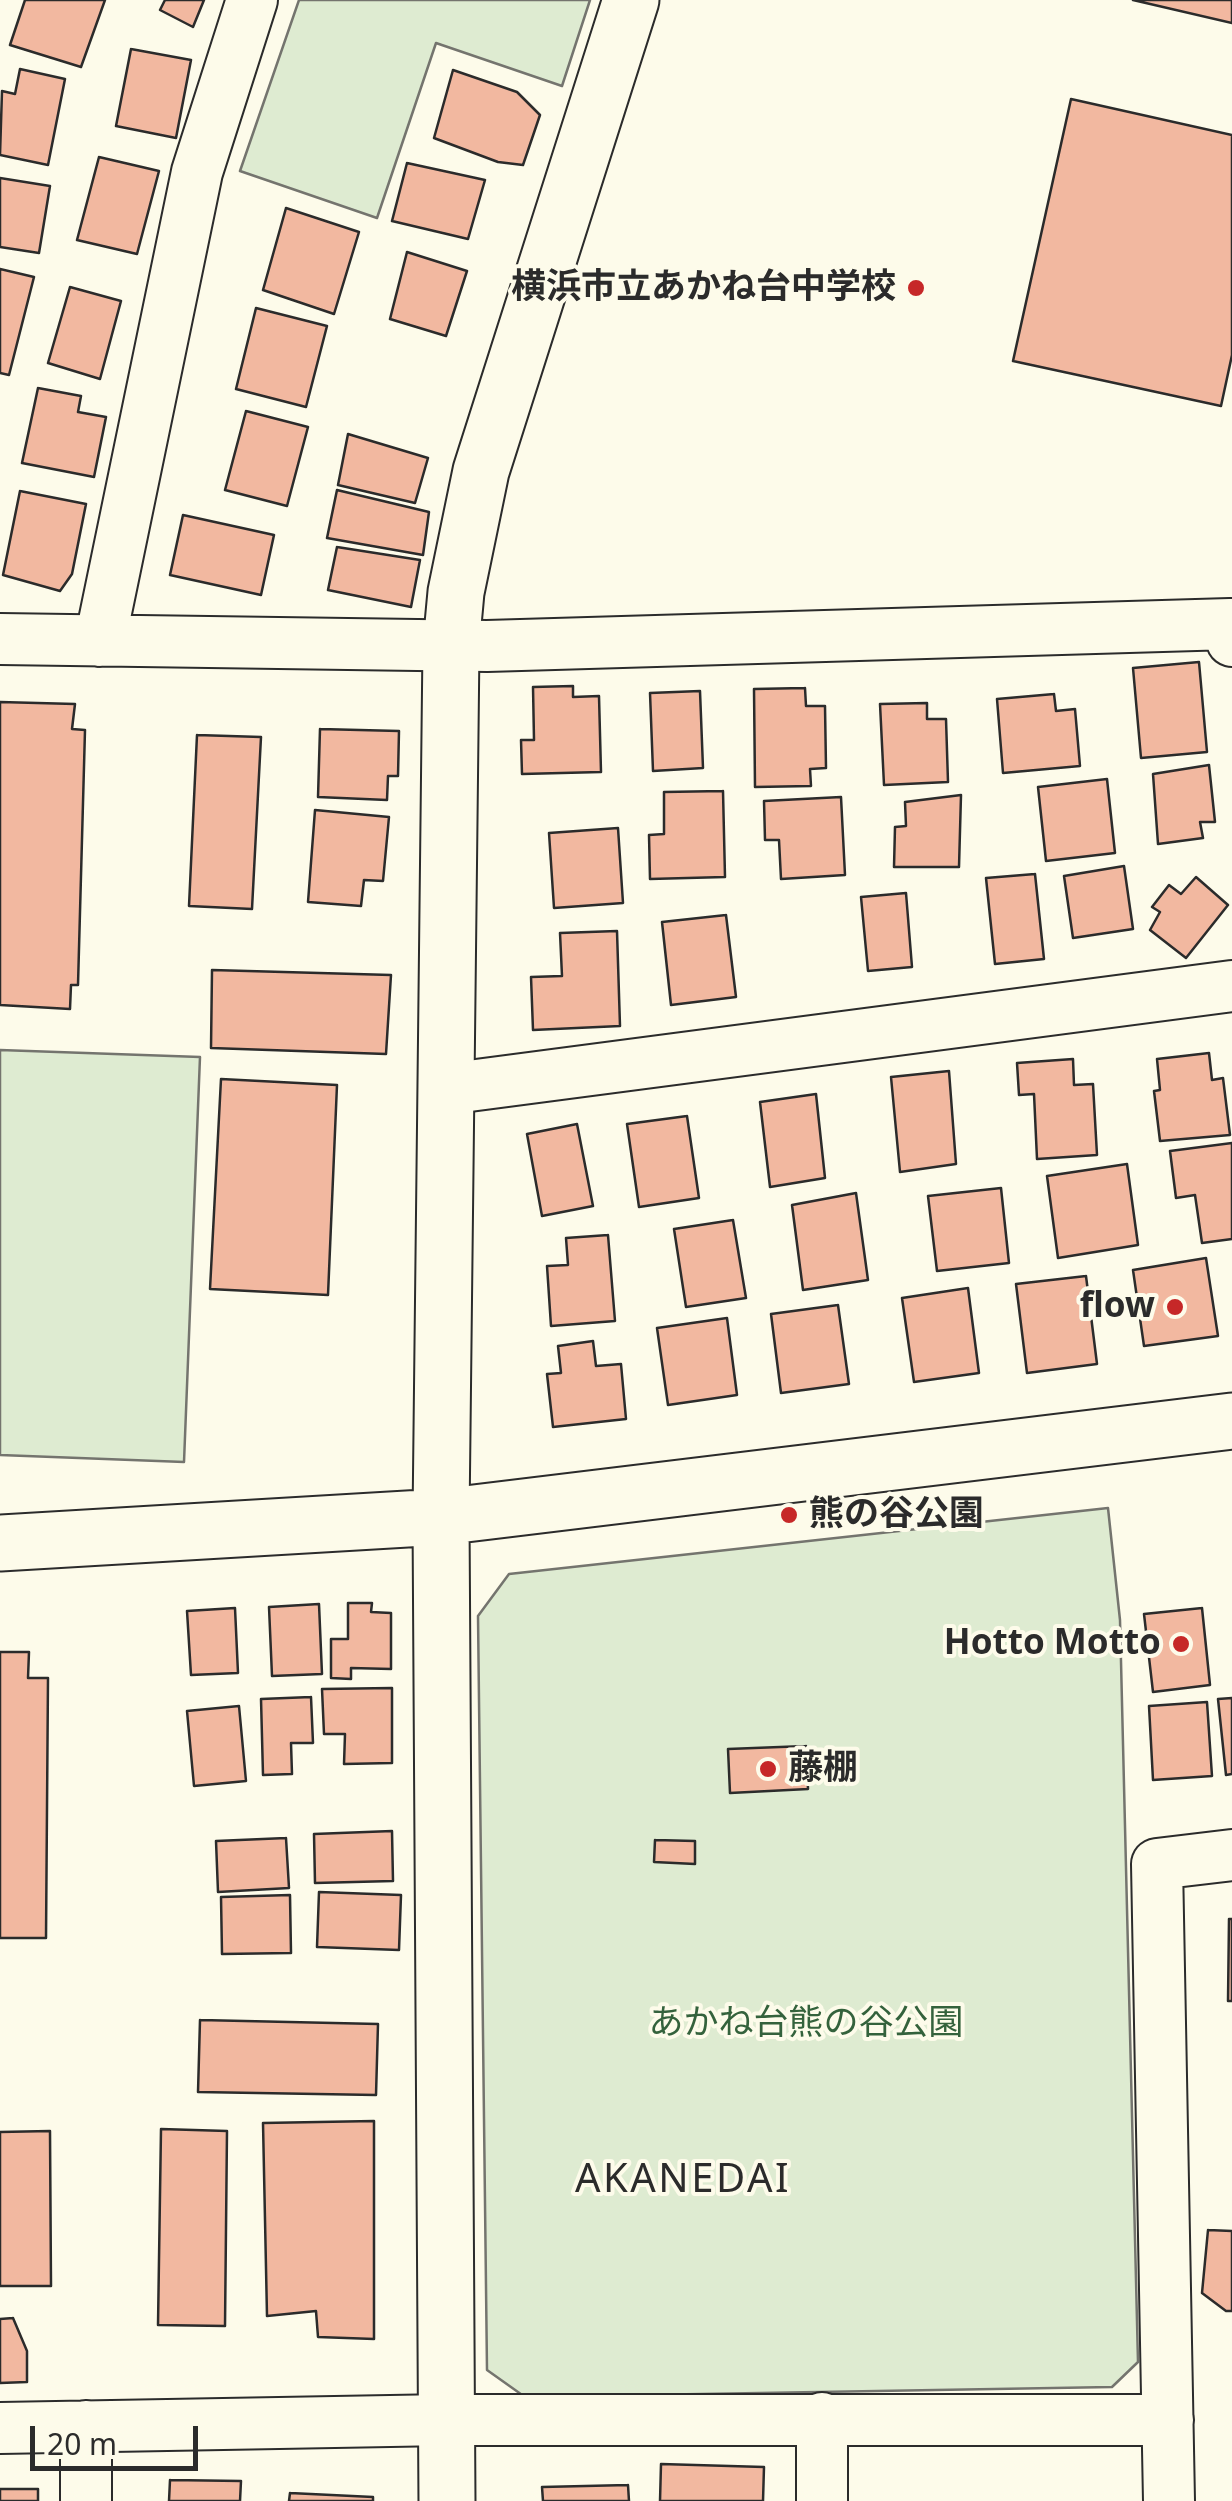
<!DOCTYPE html>
<meta charset="utf-8">
<style>
body{margin:0}
#map{position:relative;width:1232px;height:2501px;overflow:hidden;background:#fdfbea;font-family:"Noto Sans",sans-serif}
canvas{display:block}
.scale{position:absolute;left:30px;top:2426px;width:168px;height:45px;box-sizing:border-box;border:5px solid #2b2b2b;border-top:0;padding-left:12px;font-size:30px;line-height:35px;white-space:nowrap;color:#2b2b2b;-webkit-text-stroke:8px #fdfbea;paint-order:stroke}
</style>
<div id="map">
<canvas width="1232" height="2501"></canvas>
<div class="scale">20 m</div>
</div>
<script>
const ctx = document.querySelector('canvas').getContext('2d');
ctx.lineJoin = 'round';
function fill(path, color) { ctx.fillStyle = color; ctx.fill(path, 'evenodd'); }
const toPath = rows => new Path2D(rows.map(r => 'M' + r).join(''));
function strokePath(path, color, width, dash) { ctx.strokeStyle = color; ctx.lineWidth = width; ctx.lineCap = dash ? 'butt' : 'round'; ctx.setLineDash(dash || []); ctx.stroke(path); }
function write(font, color, halo, rows, align = 'center') {
  ctx.font = font + ' "Noto Sans","Noto Sans JP",sans-serif'; ctx.lineWidth = 8; ctx.setLineDash([]); ctx.textBaseline = 'middle'; ctx.strokeStyle = halo; ctx.fillStyle = color; for (const [text, x, y, turn = 0] of rows) {
    ctx.save(); ctx.translate(x, y); ctx.rotate((+turn || 0) * Math.PI / 180); ctx.textAlign = isNaN(turn) ? turn : align; if (halo) ctx.strokeText(text, 0, 0); ctx.fillText(text, 0, 0); ctx.restore();
  }
}
const green = toPath([
 [299,0,590,0,562,86,436,43,377,218,240,171,299,0],
 [0,1050,200,1057,184,1462,0,1455,0,1050],
 [1108,1508,1120,1620,1138,2362,1112,2387,525,2397,487,2370,478,1616,509,1574,1108,1508]
]);
const building = toPath([
 [25,0,105,0,81,67,10,45,25,0],
 [165,0,204,0,193,27,160,10,165,0],
 [1133,0,1232,0,1232,23,1133,0],
 [131,49,191,60,176,138,116,126,131,49],
 [20,69,65,79,48,165,0,155,2,91,15,94,20,69],
 [453,70,517,92,540,115,523,165,498,162,434,138,453,70],
 [1071,99,1232,135,1232,355,1221,406,1013,361,1071,99],
 [99,157,159,171,137,254,77,240,99,157],
 [407,163,485,180,468,239,392,221,407,163],
 [0,178,50,186,39,253,0,247,0,178],
 [286,208,359,232,334,314,263,290,286,208],
 [407,252,467,271,446,336,390,319,407,252],
 [0,269,34,277,9,375,0,373,0,269],
 [70,287,121,301,100,379,48,363,70,287],
 [256,308,327,326,306,407,236,389,256,308],
 [38,388,81,396,78,412,106,417,94,477,22,463,38,388],
 [246,411,308,427,287,506,225,490,246,411],
 [348,434,428,458,415,503,338,485,348,434],
 [337,490,429,512,423,555,327,538,337,490],
 [20,491,86,504,72,574,60,591,3,575,20,491],
 [183,515,274,535,261,595,170,575,183,515],
 [337,547,420,560,411,607,328,590,337,547],
 [1199,662,1207,752,1141,758,1133,668,1199,662],
 [573,686,573,697,599,696,601,772,522,774,521,740,534,740,533,687,573,686],
 [805,688,806,706,825,706,826,768,810,769,811,786,755,787,754,689,805,688],
 [700,691,703,768,653,771,650,693,700,691],
 [1054,694,1056,711,1075,709,1080,766,1003,773,997,699,1054,694],
 [0,702,75,704,72,729,85,730,78,985,71,985,70,1009,0,1005,0,702],
 [927,703,927,719,946,719,948,782,884,785,880,704,927,703],
 [320,729,399,731,398,776,388,776,387,800,318,797,320,729],
 [197,735,261,737,252,909,189,906,197,735],
 [1209,765,1215,822,1200,822,1203,838,1158,844,1153,774,1209,765],
 [1107,779,1115,853,1046,861,1038,787,1107,779],
 [723,791,725,877,650,879,649,835,664,834,664,792,723,791],
 [961,795,959,867,894,867,895,827,906,826,905,802,961,795],
 [841,797,845,875,781,879,779,840,765,840,764,801,841,797],
 [315,810,389,817,383,881,364,880,361,906,308,902,315,810],
 [618,828,623,903,554,908,549,833,618,828],
 [1124,866,1133,929,1073,938,1064,876,1124,866],
 [1035,874,1044,959,995,964,986,878,1035,874],
 [1196,877,1228,905,1186,958,1150,930,1160,912,1152,907,1169,885,1181,894,1196,877],
 [906,893,912,967,868,971,861,897,906,893],
 [726,915,736,997,671,1005,662,922,726,915],
 [617,931,620,1026,533,1030,531,977,562,976,560,933,617,931],
 [212,970,391,975,386,1054,211,1048,212,970],
 [1209,1053,1212,1080,1223,1078,1230,1135,1160,1141,1154,1091,1160,1090,1157,1059,1209,1053],
 [1073,1059,1074,1085,1093,1084,1097,1155,1037,1159,1034,1094,1019,1095,1017,1063,1073,1059],
 [949,1071,956,1164,900,1172,891,1077,949,1071],
 [221,1079,337,1085,328,1295,210,1289,221,1079],
 [816,1094,825,1178,770,1187,760,1102,816,1094],
 [687,1116,699,1198,639,1207,627,1124,687,1116],
 [577,1124,593,1206,542,1216,527,1134,577,1124],
 [1232,1143,1232,1239,1202,1243,1195,1195,1176,1198,1170,1151,1232,1143],
 [1127,1164,1138,1245,1058,1258,1047,1176,1127,1164],
 [1001,1188,1009,1263,937,1271,928,1196,1001,1188],
 [856,1193,868,1280,803,1290,792,1205,856,1193],
 [733,1220,746,1298,686,1307,674,1229,733,1220],
 [608,1235,615,1321,551,1326,547,1266,568,1265,566,1238,608,1235],
 [1206,1258,1218,1336,1144,1346,1133,1270,1206,1258],
 [1086,1276,1097,1364,1027,1373,1016,1284,1086,1276],
 [968,1288,979,1373,914,1382,902,1298,968,1288],
 [838,1305,849,1384,781,1393,771,1314,838,1305],
 [727,1318,737,1395,668,1405,657,1328,727,1318],
 [593,1341,596,1366,621,1364,626,1419,553,1427,547,1374,561,1373,558,1346,593,1341],
 [348,1603,372,1603,371,1612,391,1613,391,1669,351,1668,351,1679,331,1678,331,1639,348,1639,348,1603],
 [319,1604,322,1674,272,1676,269,1607,319,1604],
 [235,1608,238,1673,191,1675,187,1611,235,1608],
 [1202,1608,1210,1685,1153,1692,1144,1614,1202,1608],
 [0,1652,29,1652,28,1678,48,1678,46,1938,0,1938,0,1652],
 [392,1688,392,1763,344,1764,345,1734,324,1734,322,1689,392,1688],
 [311,1697,313,1743,291,1743,292,1774,263,1775,261,1699,311,1697],
 [1232,1698,1232,1774,1226,1775,1218,1699,1232,1698],
 [1207,1702,1212,1776,1153,1780,1149,1706,1207,1702],
 [239,1706,246,1781,194,1786,187,1711,239,1706],
 [806,1746,808,1789,730,1793,728,1749,806,1746],
 [392,1831,393,1881,315,1883,314,1834,392,1831],
 [286,1838,289,1888,218,1892,216,1841,286,1838],
 [655,1840,695,1841,695,1864,654,1862,655,1840],
 [319,1892,401,1895,399,1950,317,1947,319,1892],
 [290,1895,291,1953,222,1954,221,1897,290,1895],
 [1229,1919,1232,1919,1232,2001,1228,2001,1229,1919],
 [200,2020,378,2024,376,2095,198,2092,200,2020],
 [374,2121,374,2339,318,2337,316,2311,267,2316,263,2123,374,2121],
 [161,2129,227,2131,225,2326,158,2325,161,2129],
 [50,2131,51,2286,0,2286,0,2132,50,2131],
 [1208,2230,1232,2231,1232,2311,1226,2311,1202,2293,1208,2230],
 [13,2318,27,2351,27,2382,0,2383,0,2319,13,2318],
 [661,2464,764,2467,763,2501,660,2501,661,2464],
 [170,2480,241,2481,240,2501,169,2501,170,2480],
 [628,2485,629,2501,543,2501,542,2487,628,2485],
 [0,2489,38,2489,38,2501,0,2501,0,2489],
 [290,2493,373,2497,373,2501,289,2501,290,2493]
]);
const street = toPath([
 [0,639,487,646,1230,624,1232,641],
 [100,641,197,172,252,0],
 [446,1089,1232,986],
 [822,2418,822,2501],
 [86,2426,86,2501],
 [0,2428,446,2420,1168,2420],
 [1169,2501,1157,1864,1232,1855]
]);
const secondary = toPath([
 [0,1543,441,1517,1232,1421],
 [447,2501,441,1517,451,646,456,592,481,471,631,0]
]);
const markers = [
 [916,288,10,"#c62828"],
 [1175,1307,10,"#c62828"],
 [789,1515,10,"#c62828"],
 [1181,1644,10,"#c62828"],
 [768,1769,10,"#c62828"]
];
const poiNames = [
 ["横浜市立あかね台中学校",896,288],
 ["flow",1155,1307],
 ["熊の谷公園",809,1515,"left"],
 ["Hotto Motto",1161,1644],
 ["藤棚",788,1769,"left"]
];
const parkNames = [
 ["あかね台熊の谷公園",806,2024]
];
const quarterNames = [
 ["AKANEDAI",683,2181]
];
fill(green, '#deebd1');
strokePath(green, '#74746e', 2.5);
fill(building, '#f2b8a0');
strokePath(building, '#2b2b2b', 2.5);
strokePath(street, '#2b2b2b', 54);
strokePath(secondary, '#2b2b2b', 59);
strokePath(street, '#fdfbea', 50);
strokePath(secondary, '#fdfbea', 55);
for (const [x, y, r, color] of markers) { const dot = new Path2D(); dot.arc(x, y, r, 0, 2 * Math.PI); ctx.fillStyle = color; ctx.fill(dot); strokePath(dot, '#fdfbea', 4); }
write('bold 35px', '#2b2b2b', '#fdfbea', poiNames, 'right');
write('35px', '#34623c', '#fdfbea', parkNames);
ctx.letterSpacing = '2.5px';
write('40px', '#2b2b2b', '#fdfbea', quarterNames);
ctx.letterSpacing = '0px';
</script>
